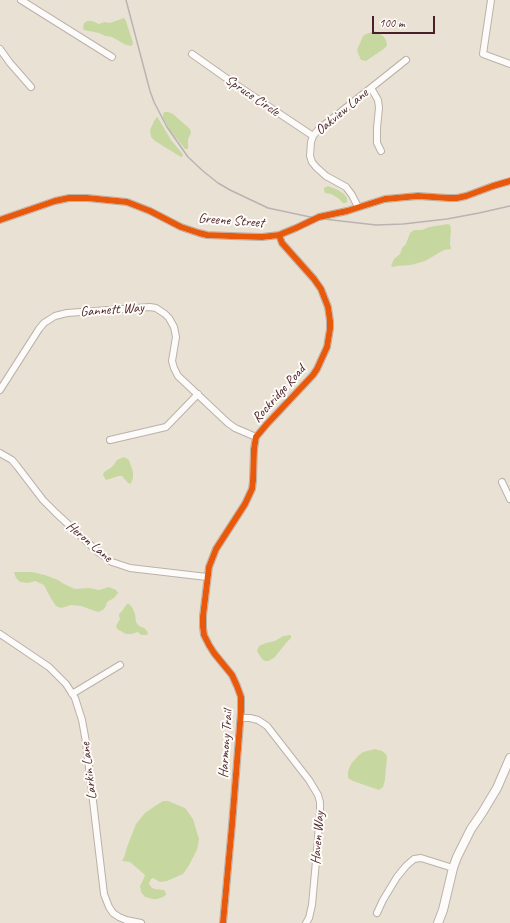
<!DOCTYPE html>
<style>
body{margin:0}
#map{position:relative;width:510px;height:923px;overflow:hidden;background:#e9e2d4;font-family:Caveat,sans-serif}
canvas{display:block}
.scale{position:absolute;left:372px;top:16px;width:63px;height:18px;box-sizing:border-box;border:2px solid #4a1f2b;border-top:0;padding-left:5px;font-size:12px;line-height:14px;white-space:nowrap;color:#4a1f2b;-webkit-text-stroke:3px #fdfcf7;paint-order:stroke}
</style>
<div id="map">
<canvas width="510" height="923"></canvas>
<div class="scale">100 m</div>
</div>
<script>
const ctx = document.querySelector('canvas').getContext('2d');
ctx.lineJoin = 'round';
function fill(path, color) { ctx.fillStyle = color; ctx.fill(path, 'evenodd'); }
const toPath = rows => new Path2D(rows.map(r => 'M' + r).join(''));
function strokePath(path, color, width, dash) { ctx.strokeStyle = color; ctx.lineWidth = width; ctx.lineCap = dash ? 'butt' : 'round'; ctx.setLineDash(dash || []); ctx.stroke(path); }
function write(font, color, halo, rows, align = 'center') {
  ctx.font = font + ' Caveat,sans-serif'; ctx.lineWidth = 4; ctx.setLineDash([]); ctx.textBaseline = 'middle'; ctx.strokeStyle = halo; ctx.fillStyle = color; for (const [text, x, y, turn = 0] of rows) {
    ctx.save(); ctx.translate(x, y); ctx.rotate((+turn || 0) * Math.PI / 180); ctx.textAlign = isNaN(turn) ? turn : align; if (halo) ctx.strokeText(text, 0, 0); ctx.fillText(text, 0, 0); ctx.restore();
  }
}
const green = toPath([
 [124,18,126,21,133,43,132,46,126,45,112,37,105,36,99,33,84,30,83,28,84,23,87,21,92,21,99,24,104,22,110,23],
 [375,31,383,36,386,40,387,45,385,48,366,61,361,60,358,53,357,50,363,36,366,34],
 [164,112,168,112,173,114,190,129,191,133,188,139,188,149,185,149,169,129,163,118,163,115],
 [157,117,158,118,171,140,181,152,183,155,182,157,181,157,155,141,151,137,150,130,154,121],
 [328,186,338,190,344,194,347,198,347,202,346,203,343,203,338,198,331,194,325,193,324,190,324,188],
 [448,224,450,225,451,229,450,244,451,249,444,250,425,261,411,265,396,266,393,267,391,266,394,259,400,254,402,248,406,244,410,233,414,230,422,230,429,227],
 [124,457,129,460,133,472,133,478,131,483,130,484,128,483,122,476,119,476,106,480,103,475,104,472,112,467,117,460],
 [14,572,32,572,45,575,58,580,64,584,75,589,89,588,99,590,109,587,116,590,118,593,114,598,107,602,106,606,103,610,98,612,81,606,71,605,61,608,56,606,52,600,46,589,44,585,35,581,28,583,20,582,16,578],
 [127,604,129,604,132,607,135,614,136,622,139,626,144,628,147,631,148,633,147,635,141,635,138,632,132,634,126,634,117,629,116,626,120,619,119,616,119,614,122,611],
 [290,635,291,636,291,638,287,642,274,658,268,661,265,661,262,659,257,651,259,646,266,643,275,641,283,636],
 [375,749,382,751,386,754,387,757,385,780,383,787,379,790,353,781,348,778,348,771,351,764,358,756,363,752],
 [163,801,168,801,185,808,193,819,199,839,197,850,188,867,183,874,167,881,160,882,153,878,151,879,150,881,149,884,152,888,155,889,164,890,166,893,166,895,163,897,157,899,153,899,145,897,141,892,140,886,145,876,144,874,130,862,122,861,125,855,127,847,136,824,145,813,155,806]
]);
const minor = toPath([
 [21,0,112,57],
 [491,0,483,54,510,64],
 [0,49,10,63,31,87],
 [192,54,226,78,313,136],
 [371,88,378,100,379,108,377,128,377,143,381,151],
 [358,207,352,195,346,187,326,176,316,167,312,162,310,156,311,142,313,136,318,130,406,60],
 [0,220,55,201,69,198,87,198,127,202,150,211,181,227,199,233,207,235,231,236,262,237,279,235,296,228,319,217,347,211,385,199,418,196,448,198,457,198,466,196,493,186,510,181],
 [0,390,39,329,44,323,55,316,67,313,150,307,156,308,165,314,169,318,174,327,176,337,172,361,174,368,178,376,228,423,235,428,256,437],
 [110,440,166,427,198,394],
 [0,453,12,460,17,466,43,500,56,513,98,552,112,562,130,568,207,577],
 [502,482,510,499],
 [0,634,49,667,66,684,75,698,82,720,86,742,104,894,109,907,113,913,119,917,126,920,141,923],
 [72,694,120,665],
 [241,718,250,718,258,720,267,726,309,780,318,795,320,802,320,812,317,850,312,905,309,918,306,923],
 [377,913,383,900,397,877,406,866,414,859,421,858,453,868],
 [223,923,232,825,241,711,241,697,237,686,232,675,214,653,209,645,204,635,203,627,203,616,209,567,216,549,245,504,252,489,253,481,254,449,256,437,267,424,313,375,317,369,327,347,330,329,330,321,328,307,321,289,314,279,282,243,279,235]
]);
const major = toPath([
 [438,923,443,910,453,868,457,857,471,829,482,813,497,788,510,758]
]);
const rail = toPath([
 [126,0,150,91,154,102,167,127,188,157,203,171,218,183,230,190,268,208,315,218,376,225,403,224,447,219,479,213,510,206]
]);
const cycleway = toPath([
 [0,220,55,201,69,198,87,198,127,202,150,211,181,227,199,233,207,235,231,236,262,237,279,235,296,228,319,217,347,211,385,199,418,196,448,198,457,198,466,196,493,186,510,181],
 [223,923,232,825,241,711,241,697,237,686,232,675,214,653,209,645,204,635,203,627,203,616,209,567,216,549,245,504,252,489,253,481,254,449,256,437,267,424,313,375,317,369,327,347,330,329,330,321,328,307,321,289,314,279,282,243,279,235]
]);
const streetNames = [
 ["Spruce Circle",252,96,34],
 ["Oakview Lane",342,112,-40],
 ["Greene Street",231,221,4],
 ["Gannett Way",112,310,-4],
 ["Rockridge Road",279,394,-48],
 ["Heron Lane",89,542,40],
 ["Harmony Trail",226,744,-86],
 ["Larkin Lane",89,771,-97],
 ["Haven Way",318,838,-86]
];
fill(green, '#c7d7a0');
strokePath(minor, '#bab1a9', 8);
strokePath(major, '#bab1a9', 10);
strokePath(minor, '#fcfbf9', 6);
strokePath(major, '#fcfbf9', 8);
strokePath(rail, '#b9b3b3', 1.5);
strokePath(cycleway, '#e8590c', 6);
write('14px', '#4a1f2b', '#fdfcf7', streetNames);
</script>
